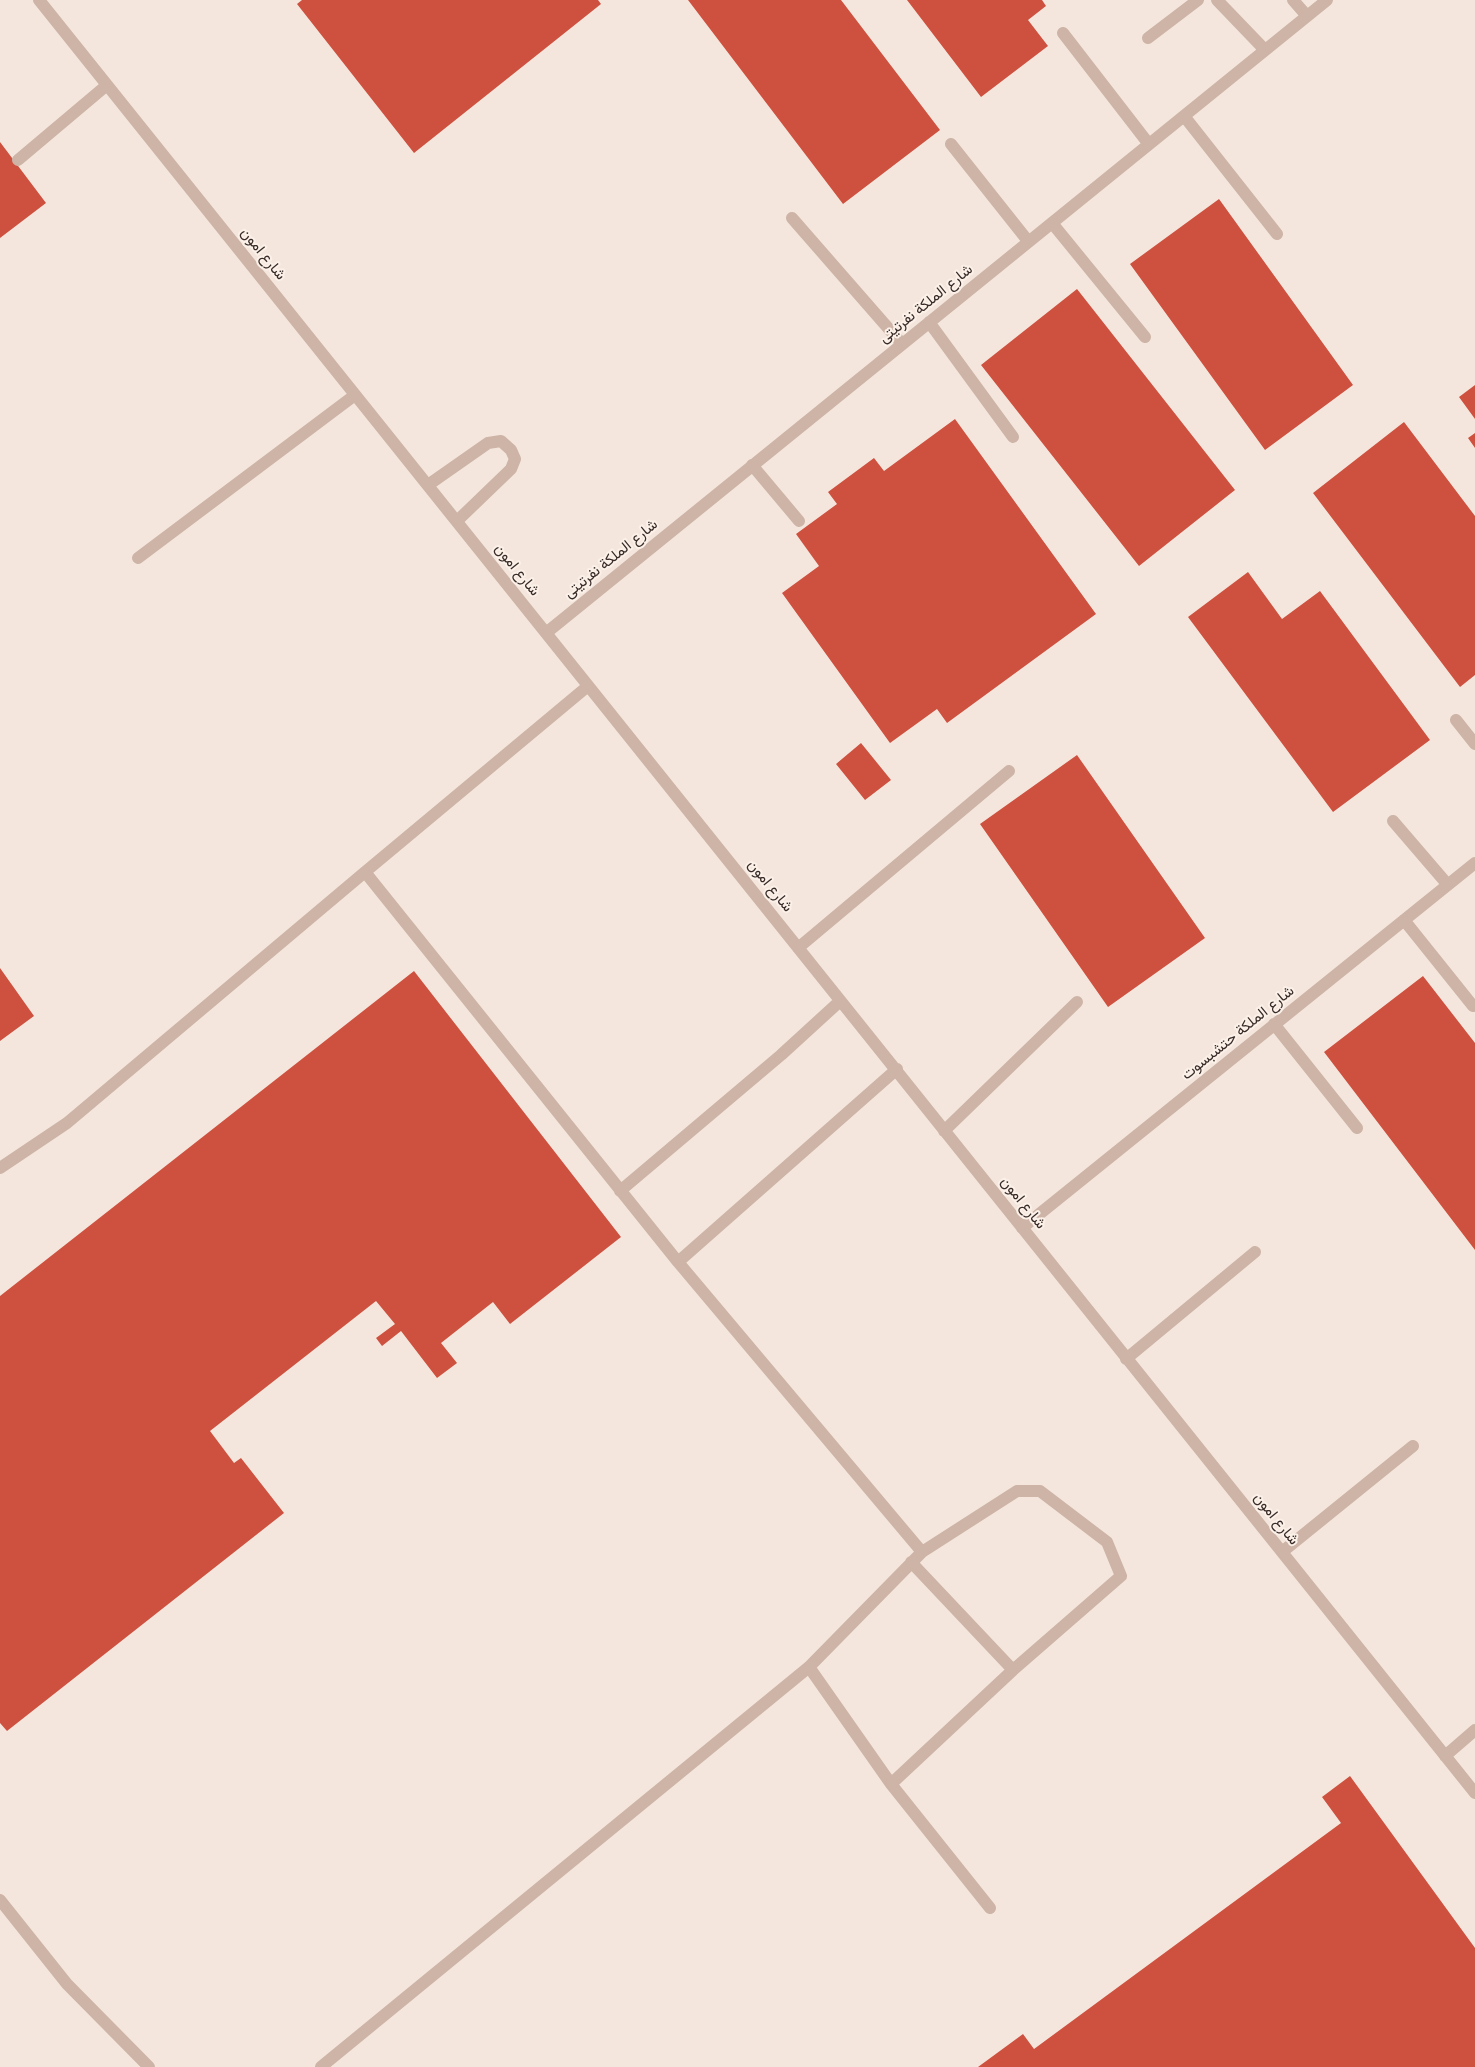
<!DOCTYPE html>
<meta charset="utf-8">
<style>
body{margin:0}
canvas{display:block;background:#f4e6dc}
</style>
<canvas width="1475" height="2067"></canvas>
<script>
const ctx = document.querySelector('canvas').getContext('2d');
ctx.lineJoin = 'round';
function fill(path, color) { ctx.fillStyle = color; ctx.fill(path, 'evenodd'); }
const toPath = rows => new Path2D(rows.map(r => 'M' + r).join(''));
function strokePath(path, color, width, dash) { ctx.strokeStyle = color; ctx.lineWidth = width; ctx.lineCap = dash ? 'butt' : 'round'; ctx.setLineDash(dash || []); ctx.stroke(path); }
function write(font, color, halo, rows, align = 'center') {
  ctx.font = font + ' "Fira Sans Condensed",Vazirmatn,sans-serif'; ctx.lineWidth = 4; ctx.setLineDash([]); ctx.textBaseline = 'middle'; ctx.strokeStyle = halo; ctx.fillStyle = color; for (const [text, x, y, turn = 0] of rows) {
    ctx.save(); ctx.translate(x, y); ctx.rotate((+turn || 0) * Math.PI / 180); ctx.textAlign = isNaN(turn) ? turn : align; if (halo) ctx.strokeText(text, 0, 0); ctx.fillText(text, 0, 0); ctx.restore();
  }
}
const building = toPath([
 [302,0,598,0,601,4,414,153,297,4],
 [688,0,841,0,940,130,843,204],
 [907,0,1042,0,1046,6,1028,20,1048,46,981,97],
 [0,142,46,203,0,238],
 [1219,199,1353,385,1265,450,1130,264],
 [1077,289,1235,490,1139,566,981,365],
 [1475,385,1475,419,1459,397],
 [955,419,1096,614,947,723,937,709,890,743,782,593,819,566,796,534,837,504,828,492,874,458,884,471],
 [1404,422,1475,516,1475,675,1460,687,1313,493],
 [1475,433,1475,448,1468,438],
 [1248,572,1282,619,1320,591,1430,740,1333,812,1188,617],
 [861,743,891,780,865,800,836,764],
 [1077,755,1205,938,1108,1007,980,824],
 [0,968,34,1016,0,1041],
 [414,971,621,1237,510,1324,493,1302,441,1343,457,1363,437,1378,401,1331,382,1346,376,1338,395,1324,376,1301,210,1431,234,1463,241,1458,284,1513,7,1731,0,1723,0,1296],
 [1423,976,1475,1043,1475,1250,1324,1052],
 [1350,1776,1475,1948,1475,2067,978,2067,1023,2034,1034,2049,1341,1823,1322,1797]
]);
const service = toPath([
 [39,0,1475,1793],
 [1217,0,1265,50],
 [1293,0,1307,16],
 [1063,33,1148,143],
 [1148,38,1198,0],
 [1184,116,1277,234],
 [951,144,1028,241],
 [18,160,107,85],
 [792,218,902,344],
 [1052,223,1145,337],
 [929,322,1013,437],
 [752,465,799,521],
 [428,485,488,443,501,441,511,450,515,459,511,469,457,521],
 [138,558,355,395],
 [546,633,1327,0],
 [1456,720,1475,744],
 [1393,821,1448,885],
 [365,872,588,686],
 [1404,920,1473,1006],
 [798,948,1009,771],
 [1274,1024,1357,1128],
 [944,1131,1077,1002],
 [0,1168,67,1123,365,872,678,1262,922,1552,809,1667,321,2067],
 [620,1191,781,1055,839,1002],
 [1022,1228,1475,863],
 [678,1262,897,1069],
 [1126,1359,1255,1252],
 [1282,1552,1413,1446],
 [911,1562,1013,1670],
 [809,1667,891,1784,990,1908],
 [1445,1756,1475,1730],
 [891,1784,1013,1670,1121,1576,1107,1542,1040,1491,1017,1491,922,1552],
 [0,1900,67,1984,149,2067]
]);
const streetNames = [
 ["شارع امون",263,254,51],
 ["شارع الملكة نفرتيتى",926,304,-39],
 ["شارع الملكة نفرتيتى",611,559,-39],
 ["شارع امون",517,570,51],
 ["شارع امون",770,886,51],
 ["شارع الملكة حتشبسوت",1238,1033,-39],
 ["شارع امون",1023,1203,51],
 ["شارع امون",1276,1519,51]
];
fill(building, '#ce5140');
strokePath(service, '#cdb4a7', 12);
write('15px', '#392b28', '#fbf1e9', streetNames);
</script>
